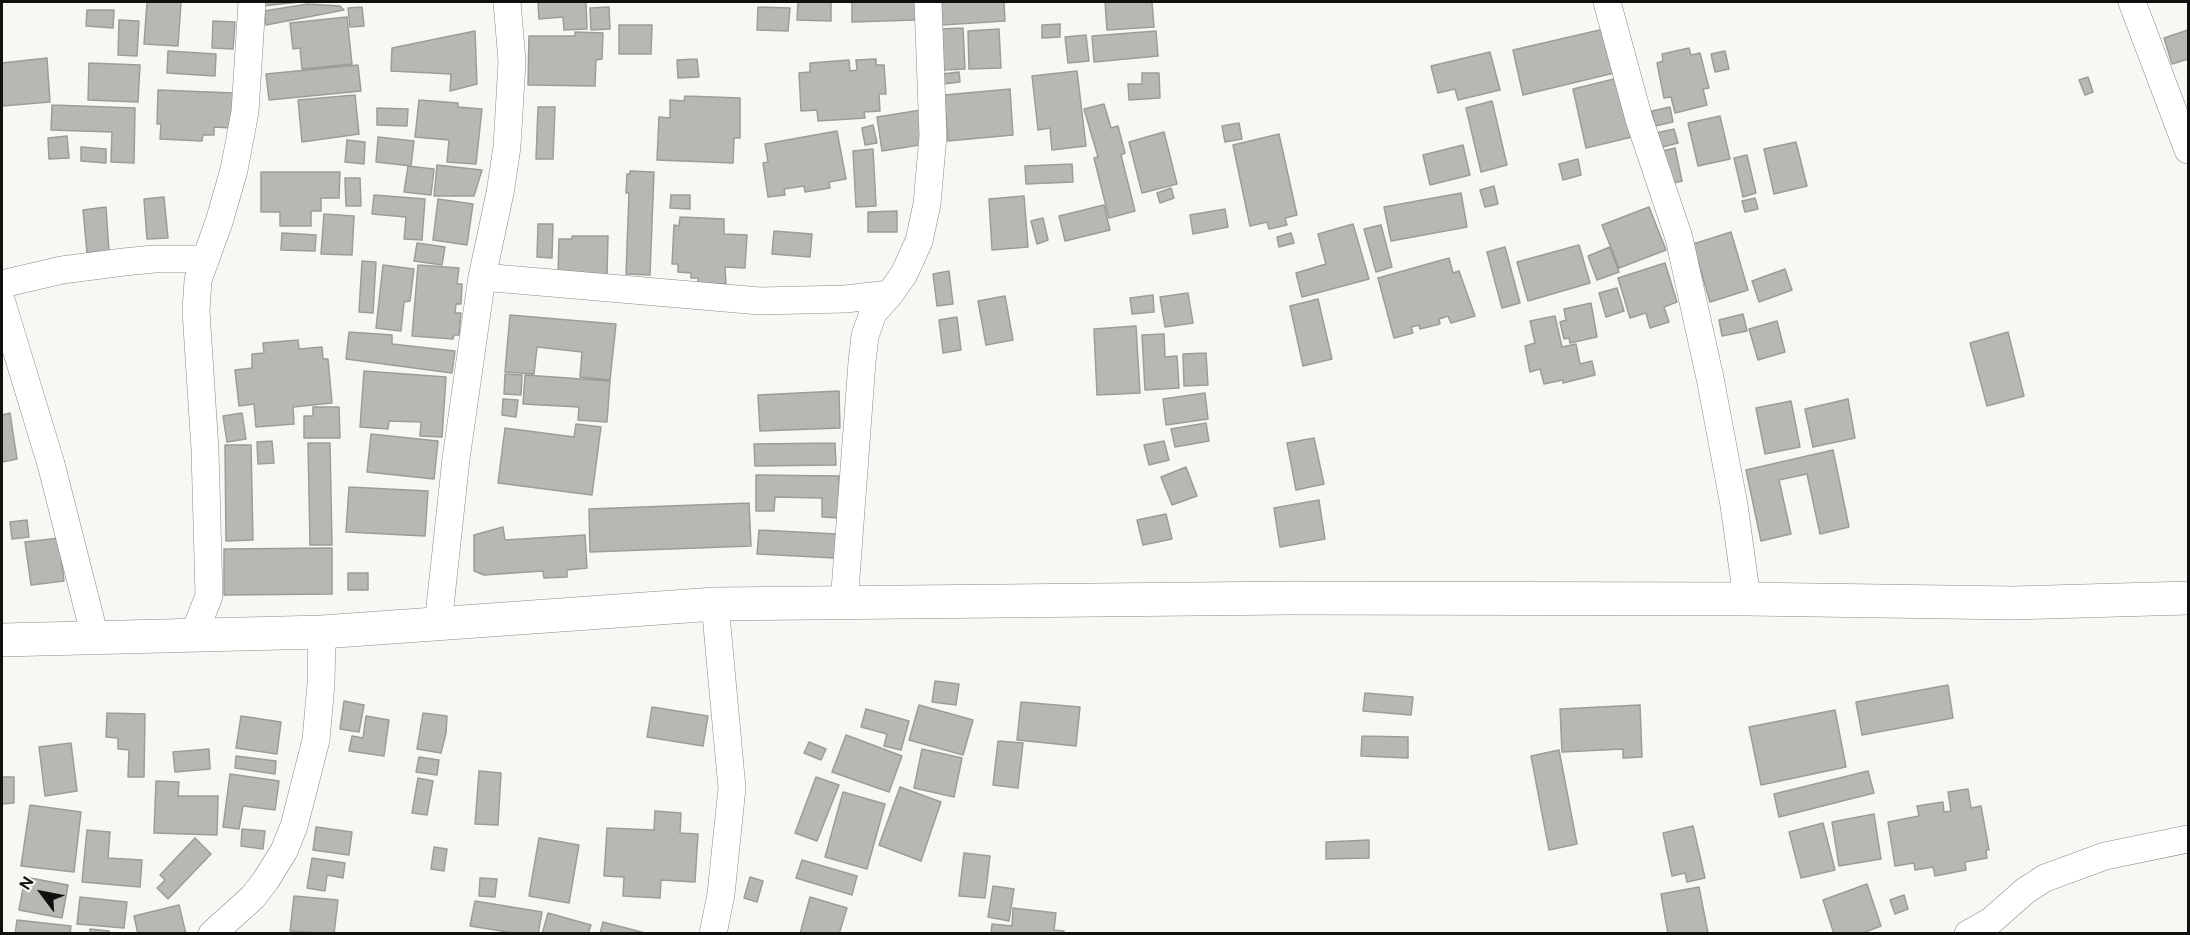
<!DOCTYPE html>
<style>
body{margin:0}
#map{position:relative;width:2190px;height:935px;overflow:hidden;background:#f7f7f3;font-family:"DM Sans",sans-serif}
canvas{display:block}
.frame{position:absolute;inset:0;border:3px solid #10100f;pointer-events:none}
.north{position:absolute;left:12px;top:863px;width:60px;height:60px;-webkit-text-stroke:4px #f7f7f3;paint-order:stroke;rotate:302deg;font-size:16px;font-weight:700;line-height:24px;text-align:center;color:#10100f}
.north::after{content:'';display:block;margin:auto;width:21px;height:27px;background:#10100f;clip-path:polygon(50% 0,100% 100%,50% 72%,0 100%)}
</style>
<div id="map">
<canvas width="2190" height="935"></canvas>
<div class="frame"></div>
<div class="north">N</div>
</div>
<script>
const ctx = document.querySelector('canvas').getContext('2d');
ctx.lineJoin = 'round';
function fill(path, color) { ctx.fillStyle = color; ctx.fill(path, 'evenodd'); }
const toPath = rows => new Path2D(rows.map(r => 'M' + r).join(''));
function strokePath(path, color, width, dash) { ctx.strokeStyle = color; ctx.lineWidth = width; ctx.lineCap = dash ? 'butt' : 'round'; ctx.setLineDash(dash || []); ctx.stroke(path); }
const building = toPath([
 [147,2,181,2,178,46,144,44,147,2],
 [261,2,300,2,262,6,261,2],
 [538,2,586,2,587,29,564,30,563,17,539,19,538,2],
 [798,2,831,2,831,21,797,20,798,2],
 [852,2,915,2,916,20,852,22,852,2],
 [941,2,1004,2,1005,21,942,25,941,2],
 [1105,2,1152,2,1154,27,1107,30,1105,2],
 [308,4,340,6,344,10,266,25,264,11,308,4],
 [362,7,364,26,350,27,348,8,362,7],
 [609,7,610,29,591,30,590,8,609,7],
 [758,7,790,8,788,31,757,30,758,7],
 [87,10,114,10,113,28,86,26,87,10],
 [347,17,352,64,302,69,300,48,293,49,290,23,347,17],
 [119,20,139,21,137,56,118,55,119,20],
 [213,21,235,22,233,49,212,48,213,21],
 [1060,24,1060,37,1042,38,1042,25,1060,24],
 [619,25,652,25,651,54,619,54,619,25],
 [963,28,965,69,943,70,941,29,963,28],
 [999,29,1001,68,969,69,968,31,999,29],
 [1604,29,1614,73,1523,95,1513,50,1604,29],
 [2188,30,2188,59,2172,64,2164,38,2188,30],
 [475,31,477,84,450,91,451,74,391,71,392,48,475,31],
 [1156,31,1158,56,1094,62,1092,36,1156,31],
 [575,32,603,33,602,59,596,60,595,86,528,85,529,36,575,36,575,32],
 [1086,35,1089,61,1068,63,1065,37,1086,35],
 [1689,48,1691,55,1700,53,1709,88,1703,89,1707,105,1675,113,1671,97,1664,98,1657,63,1663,61,1662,54,1689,48],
 [168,51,216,54,215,76,167,73,168,51],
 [1725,51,1729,69,1715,72,1711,54,1725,51],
 [1490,52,1500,90,1458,100,1455,89,1438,93,1431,66,1490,52],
 [47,58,50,102,2,106,2,63,47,58],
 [697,59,699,77,678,78,677,60,697,59],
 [876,59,876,65,884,65,886,94,879,94,880,111,864,112,865,118,818,121,817,110,801,111,799,73,810,72,810,63,849,60,850,71,857,70,856,60,876,59],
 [89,63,140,65,138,102,88,100,89,63],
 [358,65,361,91,269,100,266,74,358,65],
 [1077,71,1086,146,1052,150,1050,128,1038,130,1032,76,1077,71],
 [959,72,960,82,943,84,942,74,959,72],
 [1142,73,1159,73,1160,98,1129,100,1128,84,1142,84,1142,73],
 [2088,77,2093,92,2085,95,2079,80,2088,77],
 [1618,78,1632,137,1586,148,1573,89,1618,78],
 [1010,89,1013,135,948,141,944,95,1010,89],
 [158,90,234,93,232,128,214,127,214,135,203,135,202,141,160,139,161,124,157,124,158,90],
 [355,95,359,134,302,142,298,100,355,95],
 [685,96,740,98,740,138,734,138,733,163,657,160,659,117,670,118,670,100,684,101,685,96],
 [419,100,458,103,458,107,482,109,476,164,447,162,449,140,415,137,419,100],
 [1492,101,1507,165,1481,172,1466,108,1492,101],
 [1104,104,1111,128,1118,126,1125,153,1121,155,1135,211,1109,218,1094,158,1098,157,1084,109,1104,104],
 [52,105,135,108,134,163,111,162,112,132,51,130,52,105],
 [538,107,555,107,553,159,536,159,538,107],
 [1670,107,1673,122,1655,126,1652,111,1670,107],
 [377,108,408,109,407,126,377,125,377,108],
 [921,110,926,144,882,151,877,117,921,110],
 [1720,116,1730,159,1698,166,1688,123,1720,116],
 [1239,123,1242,139,1225,142,1222,126,1239,123],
 [873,125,877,143,865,145,862,128,873,125],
 [1674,129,1678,143,1659,148,1656,133,1674,129],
 [837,131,846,179,829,182,830,188,805,192,804,186,784,189,785,195,768,197,763,163,768,162,765,144,837,131],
 [1164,132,1177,184,1142,193,1129,142,1164,132],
 [1279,134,1297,215,1285,218,1287,225,1269,229,1267,222,1250,226,1233,145,1279,134],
 [67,136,69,158,49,159,48,138,67,136],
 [378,137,414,141,411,166,376,162,378,137],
 [347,140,365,142,364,164,345,162,347,140],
 [1796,142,1807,186,1774,194,1764,149,1796,142],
 [1463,145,1470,175,1430,185,1423,155,1463,145],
 [81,147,106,149,106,163,81,161,81,147],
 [1675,148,1682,181,1669,184,1662,151,1675,148],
 [873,149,876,206,856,207,853,151,873,149],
 [1747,155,1756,193,1743,197,1734,158,1747,155],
 [1578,159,1581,175,1563,180,1559,164,1578,159],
 [1072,164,1073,182,1026,184,1025,166,1072,164],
 [437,165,482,170,474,196,434,196,437,165],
 [408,166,434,169,431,195,404,192,408,166],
 [630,171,654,172,650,275,626,274,629,193,626,193,627,174,630,174,630,171],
 [261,172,340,172,339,198,321,198,321,211,311,211,311,226,280,226,280,212,261,212,261,172],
 [345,178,360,178,361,206,346,206,345,178],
 [1494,186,1498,204,1485,207,1480,190,1494,186],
 [1171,188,1174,198,1160,203,1157,193,1171,188],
 [1461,193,1467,227,1391,241,1384,207,1461,193],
 [374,195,425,199,422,240,404,239,406,217,372,214,374,195],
 [671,195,690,195,690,209,670,208,671,195],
 [1024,196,1028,247,992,250,989,199,1024,196],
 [164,197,168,238,147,239,144,199,164,197],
 [1755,198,1758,209,1745,212,1742,201,1755,198],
 [438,199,473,204,467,245,433,240,438,199],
 [1104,205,1110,230,1065,241,1059,216,1104,205],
 [106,207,109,252,87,253,83,210,106,207],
 [1649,207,1666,250,1619,268,1602,225,1649,207],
 [1225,209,1228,227,1193,234,1190,215,1225,209],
 [897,211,897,232,868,232,868,212,897,211],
 [324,214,354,216,352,255,321,254,324,214],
 [680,217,724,219,724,234,747,235,745,268,725,267,726,284,698,283,698,278,691,278,691,273,678,272,678,264,672,264,674,225,679,226,680,217],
 [1043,218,1048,240,1037,244,1031,221,1043,218],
 [538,224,553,224,552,258,537,257,538,224],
 [1353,224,1369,279,1302,297,1296,273,1326,264,1318,234,1353,224],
 [1381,225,1392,267,1376,272,1364,229,1381,225],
 [774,231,812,234,810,257,772,254,774,231],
 [1731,232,1748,290,1710,302,1693,244,1731,232],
 [282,233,316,235,315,251,281,250,282,233],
 [1291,233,1294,243,1279,247,1277,237,1291,233],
 [572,236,608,236,607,276,558,275,559,239,572,239,572,236],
 [417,243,445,247,442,265,414,261,417,243],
 [1579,245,1590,283,1528,301,1517,262,1579,245],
 [1505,247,1520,303,1502,308,1487,252,1505,247],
 [1610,247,1619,272,1597,280,1588,256,1610,247],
 [1449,258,1453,273,1459,271,1475,316,1451,323,1448,316,1439,319,1440,324,1420,329,1419,325,1411,327,1413,333,1394,338,1378,278,1449,258],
 [362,261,376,262,373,313,359,312,362,261],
 [1665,263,1677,302,1664,307,1669,322,1650,328,1646,313,1630,318,1618,278,1665,263],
 [383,265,414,269,410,301,404,302,401,331,376,328,383,265],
 [418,265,459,268,457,284,462,284,461,304,456,304,455,313,461,313,459,335,454,335,453,339,412,336,418,265],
 [1785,269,1792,290,1759,302,1752,281,1785,269],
 [949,271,953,304,937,306,933,274,949,271],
 [1617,288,1624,311,1606,317,1599,293,1617,288],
 [1188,293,1193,323,1165,327,1160,297,1188,293],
 [1153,295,1154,312,1132,314,1130,298,1153,295],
 [1005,296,1013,340,986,345,978,301,1005,296],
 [1318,299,1332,359,1303,366,1290,306,1318,299],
 [1591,303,1597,337,1570,343,1569,338,1564,339,1560,322,1566,320,1564,309,1591,303],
 [1743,314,1747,331,1722,336,1719,320,1743,314],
 [510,315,616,324,610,380,580,377,582,352,537,347,534,374,505,372,510,315],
 [1555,316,1562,347,1576,344,1580,364,1592,361,1595,375,1563,383,1563,380,1544,384,1540,369,1530,372,1525,346,1535,343,1530,321,1555,316],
 [957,317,961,350,943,353,939,320,957,317],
 [1777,321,1785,352,1758,360,1749,329,1777,321],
 [1136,326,1140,393,1097,395,1094,329,1136,326],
 [349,332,392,335,392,344,455,351,452,373,346,359,349,332],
 [2008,332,2024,396,1987,406,1970,343,2008,332],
 [1164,334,1165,357,1177,356,1179,388,1145,390,1142,335,1164,334],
 [298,340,299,349,322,347,323,359,328,359,332,403,293,407,294,424,256,427,254,404,239,406,235,370,252,368,252,354,264,353,263,343,298,340],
 [1206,353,1208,385,1184,386,1183,354,1206,353],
 [364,371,446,377,442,437,420,436,421,422,389,421,388,429,360,427,364,371],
 [505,374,522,375,521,395,504,394,505,374],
 [525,375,610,381,607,422,578,420,579,407,523,404,525,375],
 [839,391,840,428,760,431,758,395,839,391],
 [1205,393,1208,419,1166,425,1163,399,1205,393],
 [503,399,518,400,516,417,502,415,503,399],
 [1848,399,1855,438,1813,447,1805,409,1848,399],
 [1791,401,1800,447,1765,454,1756,408,1791,401],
 [313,407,339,407,340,438,304,438,304,416,313,416,313,407],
 [10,413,17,459,2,462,2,415,10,413],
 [242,413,246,439,227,442,223,416,242,413],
 [1206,423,1209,441,1175,447,1171,429,1206,423],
 [576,424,601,427,592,495,498,483,505,428,574,437,576,424],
 [371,434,438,441,434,479,367,472,371,434],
 [1314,438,1324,484,1296,490,1287,443,1314,438],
 [272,441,274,463,258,464,257,442,272,441],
 [1164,441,1169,460,1149,465,1144,445,1164,441],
 [308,443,330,443,332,545,310,545,308,443],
 [835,443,836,465,755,466,754,444,835,443],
 [225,445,251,445,253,540,226,541,225,445],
 [1833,450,1849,527,1820,534,1807,474,1779,480,1791,534,1761,541,1746,470,1833,450],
 [1186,467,1197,496,1172,505,1161,477,1186,467],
 [756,475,839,476,840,518,822,517,822,498,775,497,774,511,756,511,756,475],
 [349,487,428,491,425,536,346,532,349,487],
 [1319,500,1325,539,1280,547,1274,508,1319,500],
 [749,503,751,546,590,552,589,509,749,503],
 [1166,514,1172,539,1143,545,1137,520,1166,514],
 [27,520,29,537,12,539,10,522,27,520],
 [503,527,505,540,585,535,587,568,567,570,567,577,544,578,543,571,484,575,474,571,474,535,503,527],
 [759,530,837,534,835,558,757,554,759,530],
 [59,538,64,581,31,585,25,542,59,538],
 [332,548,332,594,224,595,224,549,332,548],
 [348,573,368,573,368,590,348,590,348,573],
 [935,681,959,684,956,705,932,702,935,681],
 [1948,685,1953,718,1862,735,1856,702,1948,685],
 [1365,693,1413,697,1411,715,1363,711,1365,693],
 [344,701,364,705,359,732,340,729,344,701],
 [1021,702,1080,707,1076,746,1017,740,1021,702],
 [919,705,973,720,963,755,909,740,919,705],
 [1640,705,1642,757,1623,758,1623,749,1562,752,1560,709,1640,705],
 [652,707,708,716,703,746,647,737,652,707],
 [866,709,909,721,901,750,884,746,887,734,861,727,866,709],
 [1835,710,1846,767,1761,785,1749,727,1835,710],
 [107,713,145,714,144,777,128,777,129,750,118,749,118,738,106,737,107,713],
 [423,713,447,716,446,733,441,753,417,749,423,713],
 [241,716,281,722,277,754,236,748,241,716],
 [366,716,389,720,384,756,349,751,352,736,363,738,366,716],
 [846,735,902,756,889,792,832,772,846,735],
 [1362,736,1408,737,1408,758,1361,756,1362,736],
 [998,741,1023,743,1018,788,993,785,998,741],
 [809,742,826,749,821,760,804,753,809,742],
 [71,743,77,791,45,796,39,747,71,743],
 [209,749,210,769,175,772,173,752,209,749],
 [922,749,962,758,954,797,914,788,922,749],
 [1559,750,1577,844,1549,850,1531,756,1559,750],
 [236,756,276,761,275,774,235,768,236,756],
 [419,757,439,760,437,775,416,772,419,757],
 [479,771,501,773,498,825,475,824,479,771],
 [1868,771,1874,793,1779,817,1774,794,1868,771],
 [230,774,279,781,275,810,243,806,239,829,223,827,230,774],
 [2,777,14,777,14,803,2,804,2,777],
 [816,777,839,785,817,841,795,833,816,777],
 [418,778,433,781,427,815,412,813,418,778],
 [156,781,179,782,178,796,218,796,217,835,154,833,156,781],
 [900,787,941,802,921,861,879,845,900,787],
 [1968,789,1971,808,1981,806,1989,850,1986,850,1987,858,1965,862,1966,870,1935,876,1933,867,1915,870,1914,863,1895,866,1888,822,1919,816,1917,806,1943,802,1944,812,1951,811,1948,792,1968,789],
 [843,792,885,804,867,869,825,857,843,792],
 [30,805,81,812,74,872,21,866,30,805],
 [655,811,681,813,680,833,698,834,695,882,661,880,660,898,623,896,624,877,604,876,607,828,654,830,655,811],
 [1874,814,1881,859,1839,866,1832,822,1874,814],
 [1823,823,1835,870,1801,878,1789,832,1823,823],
 [1693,826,1705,878,1687,882,1685,873,1672,876,1663,833,1693,826],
 [316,827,352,832,349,855,313,850,316,827],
 [242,829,265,831,263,849,241,846,242,829],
 [87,830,110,832,108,858,142,860,140,887,82,882,87,830],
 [195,838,211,854,168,899,157,888,165,880,160,875,195,838],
 [539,838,579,845,569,903,529,896,539,838],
 [1369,840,1369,858,1326,859,1326,842,1369,840],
 [434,847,447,849,444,871,431,869,434,847],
 [964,853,990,856,985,898,959,896,964,853],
 [312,858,345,863,343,878,327,875,325,891,307,888,312,858],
 [802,860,857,876,852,895,796,878,802,860],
 [25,877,68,885,62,918,19,910,25,877],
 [750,877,763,881,757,902,744,898,750,877],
 [480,878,497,879,495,897,479,896,480,878],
 [1867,884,1881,926,1860,934,1834,934,1823,900,1867,884],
 [993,886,1014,889,1009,921,988,917,993,886],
 [1699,887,1708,933,1668,934,1661,894,1699,887],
 [1904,895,1908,909,1895,914,1890,900,1904,895],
 [294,896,338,900,334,934,290,931,294,896],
 [80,897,127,902,124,928,77,924,80,897],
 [810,897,847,908,839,934,800,934,810,897],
 [475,901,542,912,538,934,520,934,470,926,475,901],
 [179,905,186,934,138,934,134,916,179,905],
 [1013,908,1056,913,1054,930,1064,931,1064,934,991,934,992,924,1012,926,1013,908],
 [548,913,591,925,588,934,542,934,548,913],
 [17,920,71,926,70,934,15,934,17,920],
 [603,922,649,934,600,934,603,922],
 [90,929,109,931,109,934,90,934,90,929]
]);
const minor = toPath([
 [1607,2,1639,119,1679,238,1710,378,1734,505,1747,599],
 [2132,2,2188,150],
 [482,277,760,301,845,299,890,294],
 [2,284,62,270,124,262,154,259,205,259],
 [2,303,51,464,95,637],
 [844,604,862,362,865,336,873,313,890,294,904,274,919,241,927,204,933,136,928,2],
 [438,625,456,459,482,277,500,193,507,147,512,61,507,2],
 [193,636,209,596,205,450,196,311,198,280,219,222,234,170,245,112,252,2],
 [212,934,253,897,266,880,284,851,294,826,316,740,321,684,322,632],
 [713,934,721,894,732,788,715,604],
 [1968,934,1991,921,2025,891,2045,878,2105,856,2188,839]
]);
const secondary = toPath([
 [2,640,322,632,715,604,1289,598,1747,599,2013,603,2188,598]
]);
fill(building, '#b8b7b4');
strokePath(building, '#9c9c98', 1.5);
strokePath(minor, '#8a8a86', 28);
strokePath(secondary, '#8a8a86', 34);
strokePath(minor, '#fff', 27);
strokePath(secondary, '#fff', 33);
</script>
